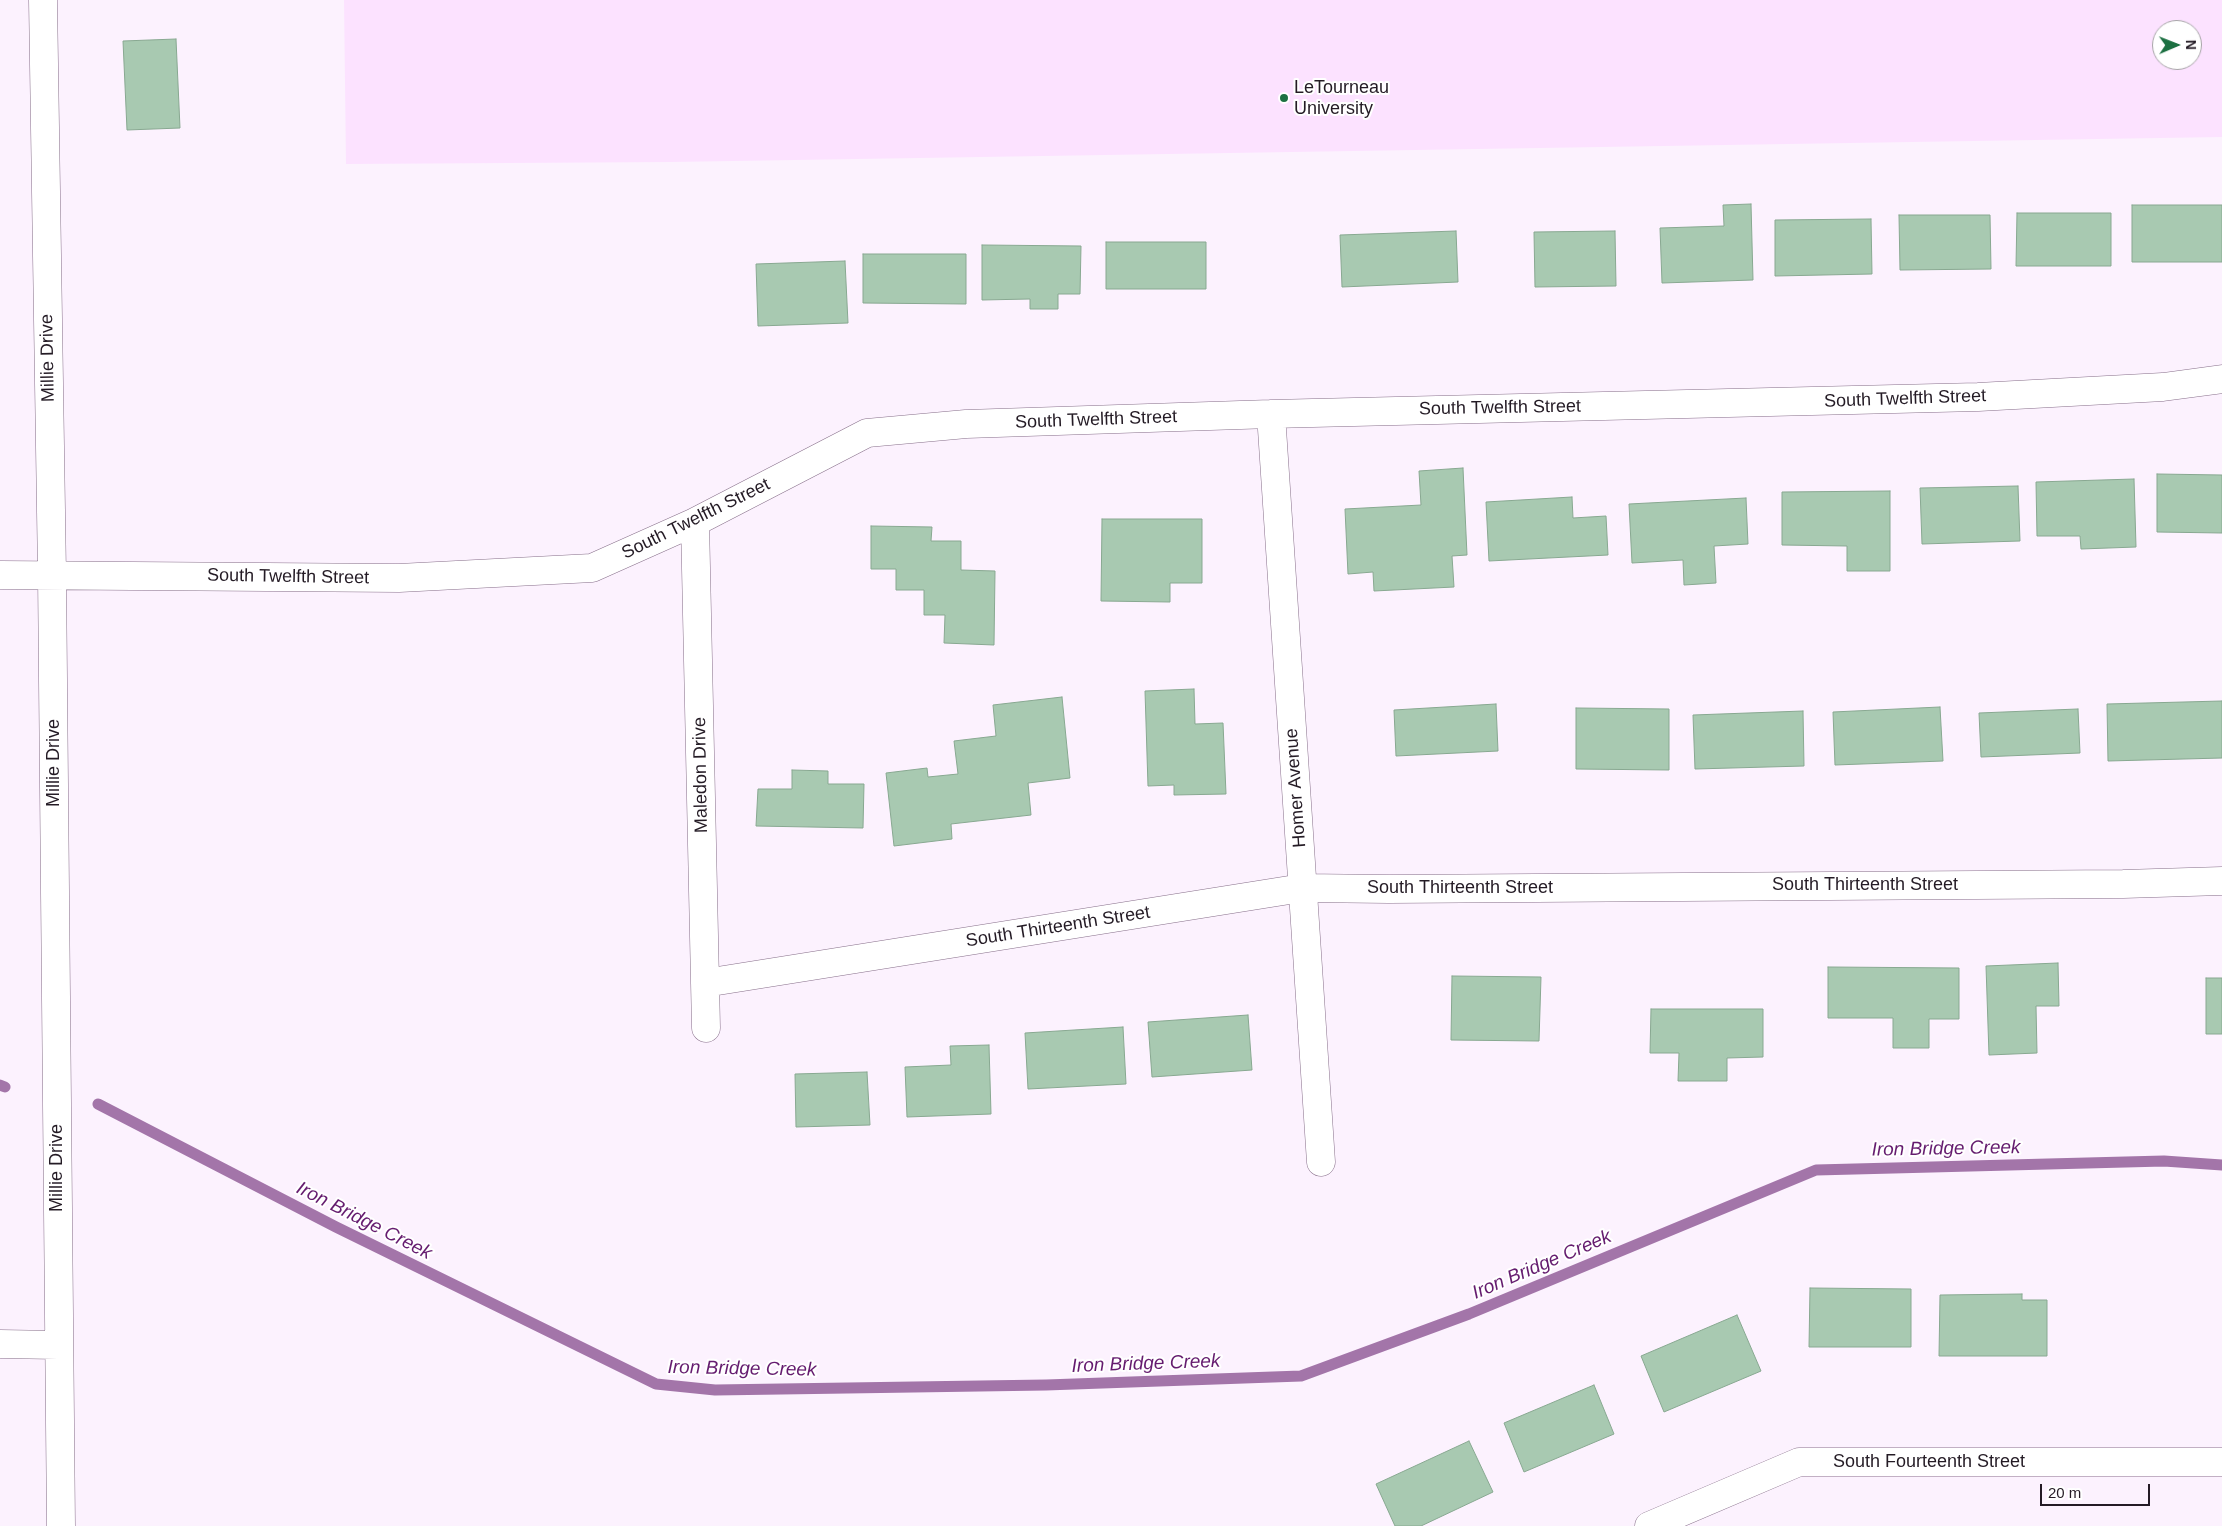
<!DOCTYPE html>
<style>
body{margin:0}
#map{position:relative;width:2222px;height:1526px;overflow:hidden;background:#fcf2fe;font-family:Arial,sans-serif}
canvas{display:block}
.north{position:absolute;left:2152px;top:20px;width:50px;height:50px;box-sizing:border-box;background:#fff;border:1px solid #a7a4a8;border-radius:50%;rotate:89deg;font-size:14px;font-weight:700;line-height:20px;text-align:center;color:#241b25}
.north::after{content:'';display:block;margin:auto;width:18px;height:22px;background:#1c7042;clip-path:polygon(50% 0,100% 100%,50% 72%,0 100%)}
.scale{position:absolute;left:2040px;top:1484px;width:110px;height:22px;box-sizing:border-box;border:2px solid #241b25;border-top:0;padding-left:6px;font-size:15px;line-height:18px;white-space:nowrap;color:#241b25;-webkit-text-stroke:4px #fff;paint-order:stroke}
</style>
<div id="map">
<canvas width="2222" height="1526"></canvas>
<div class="north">N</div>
<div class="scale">20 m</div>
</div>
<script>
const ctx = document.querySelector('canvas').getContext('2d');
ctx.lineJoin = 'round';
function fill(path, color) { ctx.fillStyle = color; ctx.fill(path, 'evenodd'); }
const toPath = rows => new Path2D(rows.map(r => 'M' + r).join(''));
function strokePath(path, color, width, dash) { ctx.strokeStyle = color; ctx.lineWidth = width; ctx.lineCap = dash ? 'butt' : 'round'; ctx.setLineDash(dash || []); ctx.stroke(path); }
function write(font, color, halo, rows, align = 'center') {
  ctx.font = font + ' Arial,sans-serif'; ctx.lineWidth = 4; ctx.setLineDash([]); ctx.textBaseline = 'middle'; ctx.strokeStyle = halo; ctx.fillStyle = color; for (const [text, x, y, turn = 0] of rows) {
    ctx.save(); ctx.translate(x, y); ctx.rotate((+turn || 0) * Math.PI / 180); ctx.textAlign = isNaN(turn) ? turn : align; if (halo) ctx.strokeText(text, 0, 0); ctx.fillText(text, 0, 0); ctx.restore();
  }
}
const built = toPath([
 [344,0,2222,0,2222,137,671,162,346,164],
 [2162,30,2192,30,2192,60,2162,60]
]);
const stream = toPath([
 [0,1085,5,1087],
 [98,1104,336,1227,656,1384,715,1390,1046,1385,1301,1376,1469,1314,1816,1170,2164,1161,2222,1165]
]);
const building = toPath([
 [176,39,180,128,127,130,123,41,176,39],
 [1751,204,1753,280,1662,283,1660,228,1724,226,1723,205,1751,204],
 [2132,205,2222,205,2222,262,2132,262,2132,205],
 [2017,213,2111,213,2111,266,2016,266,2017,213],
 [1899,215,1990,215,1991,269,1900,270,1899,215],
 [1871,219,1872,274,1775,276,1775,220,1871,219],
 [1456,231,1458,282,1342,287,1340,235,1456,231],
 [1615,231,1616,286,1535,287,1534,232,1615,231],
 [1106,242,1206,242,1206,289,1106,289,1106,242],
 [982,245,1081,246,1080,294,1058,294,1058,309,1030,309,1030,299,982,300,982,245],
 [863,254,966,254,966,304,863,303,863,254],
 [845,261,848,323,758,326,756,264,845,261],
 [1463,468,1467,555,1452,556,1454,587,1374,591,1373,572,1348,574,1345,509,1421,505,1419,471,1463,468],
 [2157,474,2222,475,2222,533,2157,532,2157,474],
 [2134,479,2136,547,2081,549,2080,536,2037,536,2036,482,2134,479],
 [2018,486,2020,541,1922,544,1920,488,2018,486],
 [1890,491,1890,571,1847,571,1847,546,1782,545,1782,492,1890,491],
 [1572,497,1573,518,1606,516,1608,555,1489,561,1486,502,1572,497],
 [1746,498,1748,544,1714,546,1716,583,1684,585,1683,560,1632,563,1629,504,1746,498],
 [1102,519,1202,519,1202,583,1170,583,1170,602,1101,601,1102,519],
 [871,526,932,527,931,541,961,541,961,570,995,571,994,645,944,643,945,615,924,615,924,590,896,590,896,569,871,569,871,526],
 [1194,689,1195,724,1223,723,1226,794,1174,795,1174,785,1148,786,1145,691,1194,689],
 [1062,697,1070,778,1028,783,1031,815,951,824,952,839,894,846,886,773,927,768,928,777,958,774,954,741,996,736,993,705,1062,697],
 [2222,701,2222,758,2108,761,2107,704,2222,701],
 [1496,704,1498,751,1396,756,1394,710,1496,704],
 [1940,707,1943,761,1835,765,1833,712,1940,707],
 [1576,708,1669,709,1669,770,1576,769,1576,708],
 [2078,709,2080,753,1981,757,1979,713,2078,709],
 [1803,711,1804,766,1695,769,1693,715,1803,711],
 [792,770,828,771,828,784,864,784,863,828,756,826,758,789,792,789,792,770],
 [2058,963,2059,1006,2036,1006,2037,1053,1989,1055,1986,966,2058,963],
 [1828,967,1959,968,1959,1019,1929,1019,1929,1048,1893,1048,1893,1018,1828,1018,1828,967],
 [1452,976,1541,977,1539,1041,1451,1040,1452,976],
 [2206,978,2222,978,2222,1034,2206,1034,2206,978],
 [1651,1009,1763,1009,1763,1057,1727,1058,1727,1081,1678,1081,1679,1053,1650,1053,1651,1009],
 [1248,1015,1252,1070,1152,1077,1148,1022,1248,1015],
 [1123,1027,1126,1084,1028,1089,1025,1033,1123,1027],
 [989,1045,991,1114,907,1117,905,1067,951,1065,950,1046,989,1045],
 [867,1072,870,1125,796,1127,795,1074,867,1072],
 [1810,1288,1911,1289,1911,1347,1809,1347,1810,1288],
 [2022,1294,2022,1300,2047,1300,2047,1356,1939,1356,1940,1295,2022,1294],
 [1737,1315,1761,1371,1664,1412,1641,1356,1737,1315],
 [1594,1385,1614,1434,1524,1472,1504,1423,1594,1385],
 [1469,1441,1493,1492,1421,1526,1395,1526,1376,1484,1469,1441]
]);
const street = toPath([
 [43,0,52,574,61,1526],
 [1271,414,1321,1162],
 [695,522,706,1028],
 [0,575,399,578,592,568,695,522,867,433,966,424,1271,414,1978,397,2163,387,2222,379],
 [705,983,1302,888,1389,889,2123,884,2222,881],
 [0,1344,58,1345],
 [1649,1526,1799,1462,2222,1462]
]);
const markers = [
 [1284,98,5,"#1c7042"]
];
const poiNames = [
 ["LeTourneau",1294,88],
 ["University",1294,109]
];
const streetNames = [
 ["Millie Drive",48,358,-91],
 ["South Twelfth Street",1905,399,-2],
 ["South Twelfth Street",1500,408,-1],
 ["South Twelfth Street",1096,420,-2],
 ["South Twelfth Street",696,519,-26],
 ["South Twelfth Street",288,577,1],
 ["Millie Drive",54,763,-90],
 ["Maledon Drive",701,775,-91],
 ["Homer Avenue",1296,788,-94],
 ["South Thirteenth Street",1865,885],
 ["South Thirteenth Street",1460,888],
 ["South Thirteenth Street",1058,927,-9],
 ["Millie Drive",57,1168,-90],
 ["South Fourteenth Street",1929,1462]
];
const waterNames = [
 ["Iron Bridge Creek",1946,1149,-1],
 ["Iron Bridge Creek",364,1221,27],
 ["Iron Bridge Creek",1542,1265,-23],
 ["Iron Bridge Creek",1146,1364,-2],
 ["Iron Bridge Creek",742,1369,1]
];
fill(built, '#fce2ff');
strokePath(stream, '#a375a9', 11);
fill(building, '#a8c9b1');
strokePath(building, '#88a891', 1);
strokePath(street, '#876f8a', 29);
strokePath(street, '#fff', 28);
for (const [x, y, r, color] of markers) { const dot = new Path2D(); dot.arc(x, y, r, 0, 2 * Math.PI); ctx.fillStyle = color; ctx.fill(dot); strokePath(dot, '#fff', 2); }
write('18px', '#241b25', '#fff', poiNames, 'left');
write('18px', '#241b25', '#fff', streetNames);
write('italic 19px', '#651c6f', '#fff', waterNames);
</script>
